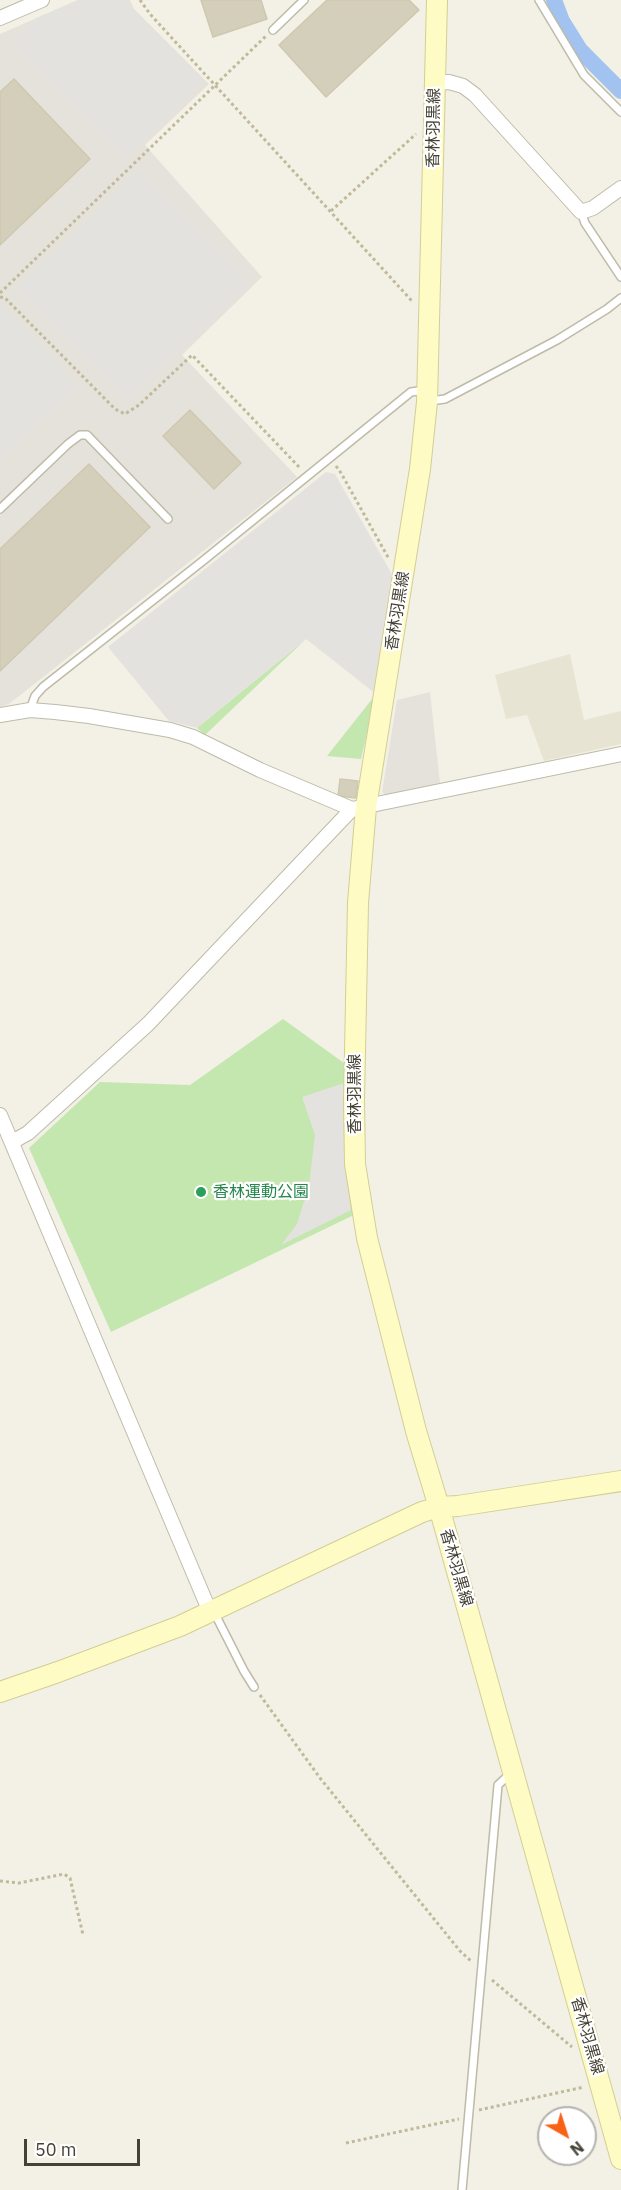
<!DOCTYPE html>
<meta charset="utf-8">
<style>
body{margin:0}
#map{position:relative;width:621px;height:2190px;overflow:hidden;background:#f3f1e6;font-family:"IBM Plex Sans",sans-serif}
canvas{display:block}
.north{position:absolute;left:537px;top:2106px;width:60px;height:60px;box-sizing:border-box;background:#fff;border:2px solid #b5b3ae;border-radius:50%;rotate:141deg;font-size:16px;font-weight:700;line-height:24px;text-align:center;color:#454235}
.north::after{content:'';display:block;margin:auto;width:21px;height:27px;background:#f86217;clip-path:polygon(50% 0,100% 100%,50% 72%,0 100%)}
.scale{position:absolute;left:24px;top:2139px;width:116px;height:27px;box-sizing:border-box;border:3px solid #454235;border-top:0;padding-left:8px;font-size:18px;line-height:21px;white-space:nowrap;color:#454235;-webkit-text-stroke:4px #fff;paint-order:stroke}
</style>
<div id="map">
<canvas width="621" height="2190"></canvas>
<div class="north">N</div>
<div class="scale">50 m</div>
</div>
<script>
const ctx = document.querySelector('canvas').getContext('2d');
ctx.lineJoin = 'round';
function fill(path, color) { ctx.fillStyle = color; ctx.fill(path, 'evenodd'); }
const toPath = rows => new Path2D(rows.map(r => 'M' + r).join(''));
function strokePath(path, color, width, dash) { ctx.strokeStyle = color; ctx.lineWidth = width; ctx.lineCap = dash ? 'butt' : 'round'; ctx.setLineDash(dash || []); ctx.stroke(path); }
function write(font, color, halo, rows, align = 'center') {
  ctx.font = font + ' "IBM Plex Sans","Noto Sans JP",sans-serif'; ctx.lineWidth = 4.5; ctx.setLineDash([]); ctx.textBaseline = 'middle'; ctx.strokeStyle = halo; ctx.fillStyle = color; for (const [text, x, y, turn = 0] of rows) {
    ctx.save(); ctx.translate(x, y); ctx.rotate((+turn || 0) * Math.PI / 180); ctx.textAlign = isNaN(turn) ? turn : align; if (halo) ctx.strokeText(text, 0, 0); ctx.fillText(text, 0, 0); ctx.restore();
  }
}
const residential = toPath([
 [570,654,584,720,621,711,621,744,544,761,527,715,506,719,495,675]
]);
const industrial = toPath([
 [78,0,130,0,134,9,209,84,145,145,262,277,182,355,297,477,9,704,0,707,0,34],
 [430,692,440,783,387,796,382,792,397,700]
]);
const green = toPath([
 [306,639,205,735,197,728],
 [376,694,361,759,327,756],
 [283,1019,348,1066,356,1214,111,1332,29,1148,100,1082,190,1085]
]);
const parking = toPath([
 [78,0,123,0,128,8,202,81,124,160,13,45,34,19],
 [142,170,248,283,128,403,16,290],
 [0,304,77,386,0,459],
 [326,472,335,474,393,576,376,694,306,639,197,728,169,721,108,647],
 [344,1083,345,1170,351,1210,281,1245,297,1224,309,1185,315,1135,302,1097]
]);
const canal = toPath([
 [554,0,562,21,580,50,621,91]
]);
const building = toPath([
 [201,0,261,0,267,19,213,37,201,0],
 [327,0,409,0,419,10,326,97,279,45,327,0],
 [14,79,90,159,0,245,0,92,14,79],
 [190,410,241,463,214,489,163,436,190,410],
 [89,464,150,527,0,671,0,549,89,464],
 [340,779,358,781,356,798,338,796,340,779]
]);
const path = toPath([
 [140,0,150,14,412,301],
 [331,211,416,134],
 [0,293,266,36],
 [0,297,5,298,115,409,125,414,139,405,192,355,300,468],
 [336,466,341,473,389,559],
 [260,1695,320,1778,460,1951,472,1962],
 [0,1881,19,1883,64,1874,70,1878,83,1935],
 [492,1980,572,2047],
 [479,2110,584,2087],
 [346,2143,459,2119]
]);
const lane = toPath([
 [539,0,584,75,621,112],
 [273,30,304,0],
 [581,212,585,223,621,277],
 [430,401,445,399,557,340,607,309,621,298],
 [0,509,68,444,80,435,87,435,168,519],
 [30,710,35,696,43,687,204,560,411,392,426,390],
 [214,1612,244,1671,254,1687],
 [462,2190,498,1785,511,1773]
]);
const street = toPath([
 [0,18,42,0],
 [435,83,449,82,463,86,475,95,581,212,593,208,621,188],
 [0,715,30,710,55,712,89,716,170,730,193,737,260,770,352,809,621,754],
 [0,1115,210,1612],
 [12,1142,28,1133,148,1024,352,809]
]);
const secondary = toPath([
 [437,0,427,402,420,469,366,807,358,903,354,1100,355,1164,367,1238,416,1431,439,1507,621,2159],
 [0,1692,58,1672,180,1626,422,1512,439,1507,458,1506,621,1481]
]);
const markers = [
 [201,1192,6,"#2e9e5b"]
];
const streetNames = [
 ["香林羽黒線",434,128,-89],
 ["香林羽黒線",398,611,-81],
 ["香林羽黒線",355,1094,-90],
 ["香林羽黒線",456,1568,74],
 ["香林羽黒線",587,2036,74]
];
const leisureNames = [
 ["香林運動公園",213,1192]
];
fill(residential, '#e7e4d4');
fill(industrial, '#e5e2db');
fill(green, '#c3e7af');
fill(parking, '#e4e2de');
strokePath(canal, '#a2c2f0', 16);
fill(building, '#d4cfbb');
strokePath(building, '#cfc8af', 1.5);
strokePath(lane, '#bebba8', 10);
strokePath(street, '#bebba8', 16);
strokePath(secondary, '#d3ce96', 22);
strokePath(path, '#c0b99a', 3, [3, 3]);
strokePath(lane, '#fff', 7);
strokePath(street, '#fff', 14);
strokePath(secondary, '#fefbc5', 20);
for (const [x, y, r, color] of markers) { const dot = new Path2D(); dot.arc(x, y, r, 0, 2 * Math.PI); ctx.fillStyle = color; ctx.fill(dot); strokePath(dot, '#fff', 2); }
write('16px', '#454235', '#fff', streetNames);
write('16px', '#27864d', '#fff', leisureNames, 'left');
</script>
